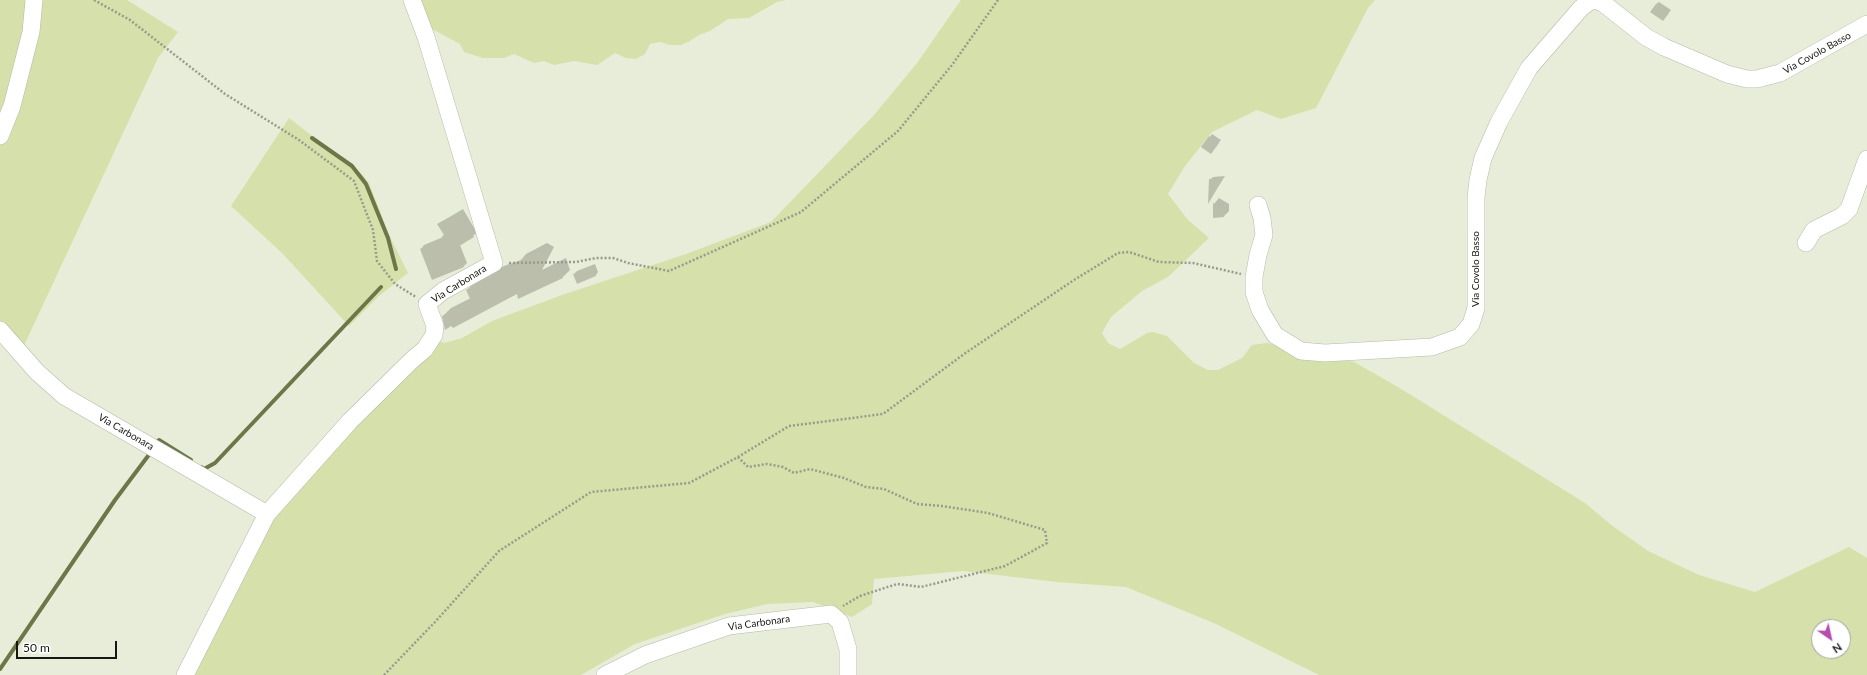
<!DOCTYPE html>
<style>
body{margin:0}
#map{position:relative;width:1867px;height:675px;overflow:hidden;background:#e8edd9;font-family:Lato,sans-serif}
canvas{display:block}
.north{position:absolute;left:1811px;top:619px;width:40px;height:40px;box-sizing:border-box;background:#fff;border:1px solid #a1a29f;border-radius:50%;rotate:146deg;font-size:11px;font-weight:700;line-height:16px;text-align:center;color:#151710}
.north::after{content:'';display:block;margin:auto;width:14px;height:18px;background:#b64cad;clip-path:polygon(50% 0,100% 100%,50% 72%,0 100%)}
.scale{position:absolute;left:16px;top:641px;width:101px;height:18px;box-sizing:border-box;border:2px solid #151710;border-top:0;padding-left:5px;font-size:12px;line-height:14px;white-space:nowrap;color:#151710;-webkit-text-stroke:3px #fff;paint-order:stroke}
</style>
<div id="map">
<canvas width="1867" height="675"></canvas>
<div class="north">N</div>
<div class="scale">50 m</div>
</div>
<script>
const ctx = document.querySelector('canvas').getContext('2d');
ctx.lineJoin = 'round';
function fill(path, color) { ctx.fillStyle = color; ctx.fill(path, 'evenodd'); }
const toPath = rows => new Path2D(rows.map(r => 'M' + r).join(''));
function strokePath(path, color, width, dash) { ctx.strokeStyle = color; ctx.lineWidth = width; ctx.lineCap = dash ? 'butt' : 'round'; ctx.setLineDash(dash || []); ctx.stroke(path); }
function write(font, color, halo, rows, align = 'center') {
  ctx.font = font + ' Lato,sans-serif'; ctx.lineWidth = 3.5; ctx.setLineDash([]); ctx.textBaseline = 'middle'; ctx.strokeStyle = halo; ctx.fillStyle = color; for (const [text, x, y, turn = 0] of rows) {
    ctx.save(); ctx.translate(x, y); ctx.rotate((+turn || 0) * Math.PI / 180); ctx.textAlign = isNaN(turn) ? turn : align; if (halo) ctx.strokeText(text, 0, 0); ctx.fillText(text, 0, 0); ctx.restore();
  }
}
const green = toPath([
 [0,0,127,0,178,32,158,58,21,352,0,327],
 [410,0,786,0,777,2,749,18,728,19,710,31,699,35,690,41,681,45,670,45,660,42,650,44,645,54,636,59,626,58,615,53,597,65,574,61,554,65,544,61,534,63,514,54,504,58,483,58,464,52,460,44,430,28],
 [961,0,1375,0,1368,8,1316,108,1281,119,1257,110,1212,132,1185,166,1168,194,1188,220,1209,238,1168,277,1142,291,1111,317,1102,333,1108,343,1120,349,1147,333,1153,332,1167,336,1194,363,1208,370,1218,370,1242,358,1252,345,1267,343,1354,362,1398,387,1585,503,1610,524,1648,551,1699,575,1755,592,1849,547,1867,558,1867,675,1319,675,1216,624,1126,587,1057,582,963,571,874,579,872,604,852,617,813,602,767,604,725,614,635,644,581,675,183,675,254,540,432,338,444,343,462,338,492,321,562,295,686,254,771,222,874,115,917,63],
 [1819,627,1843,627,1843,651,1819,651],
 [289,118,363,175,369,183,390,237,408,273,379,296,349,326,282,253,231,206]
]);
const shadow = toPath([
 [1659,2,1671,10,1663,20,1656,4],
 [1212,134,1221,140,1213,150,1210,137],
 [1225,176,1210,200,1209,202,1210,180,1213,177],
 [1219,198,1229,204,1229,211,1224,216,1214,217,1214,204],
 [463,209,477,233,460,245,467,263,464,266,432,279,421,249,424,245,443,237,445,235,438,224],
 [547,243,554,247,542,270,566,258,570,270,562,278,443,316,451,308,471,298,467,290,475,282,504,266,521,260,526,254],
 [595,264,598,272,596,275,574,274,577,271]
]);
const stream = toPath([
 [312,138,352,166,366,184,388,238,396,269],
 [156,444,159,440,191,460],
 [201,467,204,469,215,463,381,287],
 [0,669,115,500,151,452]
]);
const building = toPath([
 [1656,4,1669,13,1663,21,1650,12],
 [1209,136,1219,143,1211,154,1201,147],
 [1223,178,1208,204,1209,179],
 [1213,203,1224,210,1224,217,1213,218],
 [459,212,474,237,456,248,464,267,432,280,420,249,443,238,442,236,444,235,437,224],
 [539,251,547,255,536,276,558,265,563,278,518,299,517,294,453,328,451,326,445,330,442,316,471,301,466,290,495,274,519,265,516,263],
 [592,267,596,276,577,284,573,274]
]);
const path = toPath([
 [94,0,130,20,225,94,299,140,354,181,373,230,377,261,395,284,416,297],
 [509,263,576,262,596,258,613,258,628,263,669,271,801,212,898,131,952,65,998,0],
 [738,457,748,467,767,464,783,467,794,473,810,469,844,478,866,487,884,489,917,504,942,506,988,513,1045,530,1047,543,1005,566,921,587,897,584,860,596,843,606],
 [384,675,435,622,499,551,591,492,689,483,738,457,789,426,883,414,964,354,1074,280,1118,253,1129,252,1159,262,1193,263,1241,274]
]);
const minor = toPath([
 [1595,0,1603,3,1646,37,1664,47,1727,74,1747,79,1757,79,1780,73,1867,24],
 [0,136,12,106,31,32,34,0],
 [1258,205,1262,218,1264,235,1258,255,1254,277,1254,292,1260,310,1275,335,1301,351,1325,353,1432,347,1460,337,1471,324,1476,308,1476,197,1478,180,1483,158,1499,122,1529,68,1581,8,1592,0],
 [1806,243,1814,230,1842,216,1849,209,1867,159],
 [0,330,37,372,64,396,267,514],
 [185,675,267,514,350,421,413,359,425,349,434,335,435,326,427,304,443,291,494,263,426,37,412,0],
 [605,675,645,655,729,626,831,614,840,622,848,649,848,675]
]);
const streetNames = [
 ["Via Covolo Basso",1817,53,-29],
 ["Via Covolo Basso",1476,269,-90],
 ["Via Carbonara",459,284,-32],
 ["Via Carbonara",126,432,30],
 ["Via Carbonara",759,623,-8]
];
fill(green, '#d5e0aa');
fill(shadow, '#0003');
strokePath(stream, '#6d7648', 4);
fill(building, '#babeab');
strokePath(minor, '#b5baa7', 18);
strokePath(path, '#979b8c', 2.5, [2, 2]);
strokePath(minor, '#fff', 17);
write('10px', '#151710', '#fff', streetNames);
</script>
